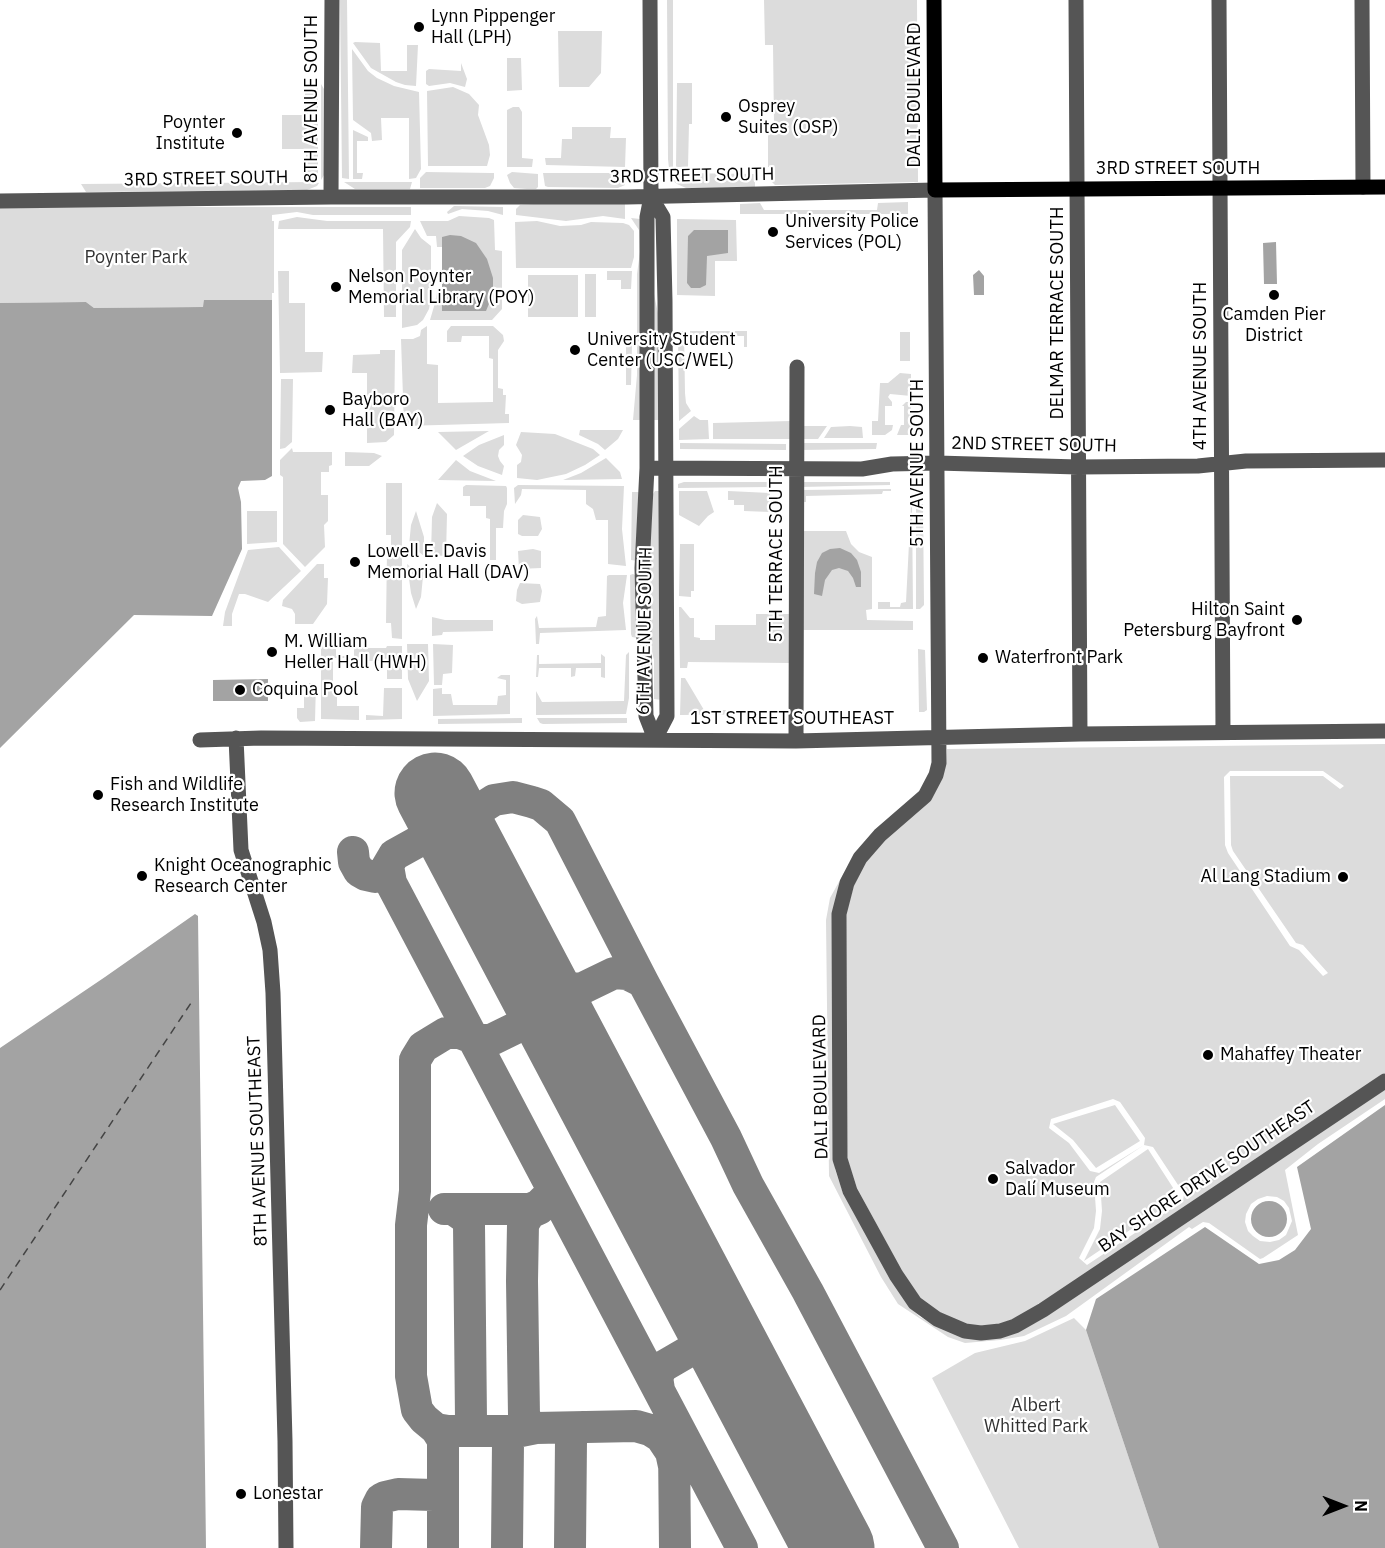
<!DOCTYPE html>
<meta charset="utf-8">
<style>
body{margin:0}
#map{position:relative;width:1385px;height:1548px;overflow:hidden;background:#fff;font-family:"IBM Plex Sans",sans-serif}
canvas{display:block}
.north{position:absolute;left:1313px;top:1476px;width:60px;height:60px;-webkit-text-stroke:4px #fff;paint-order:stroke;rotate:90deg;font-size:16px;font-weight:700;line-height:24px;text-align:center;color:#000}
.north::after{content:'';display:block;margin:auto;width:21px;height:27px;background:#000;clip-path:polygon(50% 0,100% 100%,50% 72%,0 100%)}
</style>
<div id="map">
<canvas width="1385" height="1548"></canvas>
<div class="north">N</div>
</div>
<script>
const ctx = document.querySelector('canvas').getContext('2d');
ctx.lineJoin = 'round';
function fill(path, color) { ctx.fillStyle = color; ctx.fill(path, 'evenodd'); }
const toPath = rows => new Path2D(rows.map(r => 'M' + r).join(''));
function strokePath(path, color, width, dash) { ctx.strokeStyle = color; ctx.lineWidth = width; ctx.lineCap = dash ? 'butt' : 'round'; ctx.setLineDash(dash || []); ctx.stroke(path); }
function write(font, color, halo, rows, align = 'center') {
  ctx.font = font + ' "IBM Plex Sans",sans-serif'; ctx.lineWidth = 4.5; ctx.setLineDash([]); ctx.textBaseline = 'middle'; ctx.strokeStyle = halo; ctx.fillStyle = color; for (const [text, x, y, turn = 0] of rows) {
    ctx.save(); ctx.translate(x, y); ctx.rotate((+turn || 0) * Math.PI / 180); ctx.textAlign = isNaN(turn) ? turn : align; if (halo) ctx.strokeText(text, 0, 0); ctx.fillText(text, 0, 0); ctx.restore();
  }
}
const green = toPath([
 [340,0,347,0,349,179,342,178],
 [667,0,673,0,673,168,669,168,668,159],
 [764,0,917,0,918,182,775,185,769,179,769,171,775,171,774,167,768,167,768,123,774,123,773,45,765,45],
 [558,31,602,31,601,73,589,87,559,87],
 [355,42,380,43,381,71,407,71,407,45,418,45,416,86,405,85,396,82,371,68,353,43],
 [352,49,368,71,377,78,394,86,419,92,421,169,416,178,409,179,409,118,381,118,382,140,372,141,371,133,353,120],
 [507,58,521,58,522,90,507,91],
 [461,63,467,79,465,87,450,83,429,86,426,84,426,71,429,69,461,71],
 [305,83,318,84,318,179,306,179,306,149,282,149,282,115,305,115],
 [677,83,692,83,692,124,689,124,688,167,676,167],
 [321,84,324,89,324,175,321,180],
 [453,87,469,94,479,105,478,115,489,145,490,155,487,166,428,166,427,91],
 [513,107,519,107,522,112,522,158,533,159,532,167,507,167,507,110],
 [572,127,611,127,610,138,626,138,625,167,546,165,545,158,561,158,562,139,572,139],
 [353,130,368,137,368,141,357,141,357,173,363,173,362,179,353,179],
 [426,172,491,173,494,173,494,178,490,186,485,188,420,188,420,178],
 [512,172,538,174,538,187,536,189,527,189,514,188,510,183,507,175],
 [543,173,625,173,625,185,618,188,548,187,545,186],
 [670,173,755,174,755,188,686,188,677,184,672,180],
 [315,182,319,183,317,186,307,190,86,192,81,184],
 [344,182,412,182,410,189,355,189],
 [908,202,908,214,740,214,740,204,760,203,764,210,877,210,878,203],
 [534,204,625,204,625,219,603,216,566,221,516,215,516,209,520,205],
 [454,206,503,207,503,215,488,211,462,209,448,214,447,212],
 [0,207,411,207,411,215,313,215,297,212,272,215,272,221,274,221,274,293,272,293,272,300,204,300,204,307,94,308,86,302,0,303],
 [459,216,489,218,494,220,495,250,502,251,502,309,492,320,430,320,435,303,437,292,442,291,442,311,486,311,443,237,442,247,437,247,436,236,427,236,420,221,448,221],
 [297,217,327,221,411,221,410,227,396,242,396,317,384,317,383,229,278,229,279,221],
 [631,218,640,219,642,420,633,420,637,375,637,274,640,252,639,230],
 [677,219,736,220,737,261,715,261,715,296,677,295],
 [537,221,560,226,581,225,591,222,623,223,629,225,634,231,634,257,631,268,516,268,515,222],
 [415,229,421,238,431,246,431,298,429,309,423,320,417,325,402,328,402,250],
 [278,271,289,271,289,303,305,303,305,352,323,352,322,372,280,373],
 [607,271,632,271,631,289,621,289,621,280,607,280],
 [585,274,596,274,596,317,585,317],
 [528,275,578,275,578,317,528,317],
 [654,294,660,323,660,420,652,420],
 [427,326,427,364,438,365,438,403,493,402,493,359,489,358,489,336,462,336,461,342,447,342,447,331,451,326,493,326,503,335,504,341,498,350,498,388,503,389,503,395,506,395,505,414,509,414,509,423,404,426,401,339,413,339,420,336,421,330],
 [678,331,684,331,685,393,686,403,691,411,679,421],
 [690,331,747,331,747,347,744,347,744,336,690,336],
 [900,332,910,332,910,361,900,361],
 [626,339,631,339,632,344,631,385,626,385],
 [380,350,395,350,394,435,386,442,367,443,367,373,352,373,353,355,380,354],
 [900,373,911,374,911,396,890,394,888,397,892,402,892,406,885,406,885,425,893,425,892,430,885,435,872,435,872,421,878,421,880,383,888,383],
 [281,379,293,379,292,442,285,448,280,449],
 [906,402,911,402,911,435,897,435,901,425,904,425,904,406,902,406],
 [694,416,700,420,708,420,709,439,679,440,679,429],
 [791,421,790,439,713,439,713,423],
 [802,426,827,426,818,439,801,439],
 [850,426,862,427,863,438,824,438,831,427],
 [580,430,623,430,618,439,605,450,598,444,579,435],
 [489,431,456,450,438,432],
 [521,432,555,434,593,449,600,455,585,465,566,474,537,480,517,478,517,465,521,462,522,455,516,445],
 [504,435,504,445,499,450,498,456,500,461,504,466,502,475,478,466,463,456,479,445],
 [680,443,786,444,786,450,680,449],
 [799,443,877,443,876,449,799,450],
 [292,448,293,452,332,452,332,465,329,466,329,472,321,472,321,495,328,495,328,521,324,525,325,547,305,567,283,544,283,477,280,475,280,460],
 [345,452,374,453,382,456,369,466,345,466],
 [606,458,620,472,622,479,563,480,581,473],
 [456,460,470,471,496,481,438,480],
 [684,482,770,482,770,487,678,488,678,484],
 [804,482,890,482,890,485,801,487],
 [386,483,402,483,402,639,392,638,391,623,386,623,387,550,391,550,391,535,386,535],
 [466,485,506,486,507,488,507,504,504,511,503,528,496,528,496,560,490,560,490,519,486,518,486,506,470,506,470,496,463,496,463,487],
 [518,485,624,486,622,529,626,566,608,564,608,520,596,520,593,509,586,504,586,490,522,489,521,495,515,504,514,488],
 [891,489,891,491,883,491,882,494,806,496,806,502,801,502,801,490],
 [655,491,661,491,662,700,654,699,654,660,648,634,648,541,653,494],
 [679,491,707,491,714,512,708,516,699,526,679,515],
 [728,491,770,493,770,512,744,511,744,505,734,505,734,500,728,500],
 [632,492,642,492,638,561,631,560],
 [437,503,447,514,446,556,431,555,432,517],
 [911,504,912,504,913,609,878,609,878,602,890,602,890,607,900,607,901,603,906,602],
 [916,504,923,504,924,605,920,609,916,609],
 [247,511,277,511,277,542,247,544],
 [416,511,424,537,424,556,419,552,413,552,408,556,411,525],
 [523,515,540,517,542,529,538,536,522,536,518,534,518,520],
 [800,531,846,531,851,544,859,552,872,557,872,609,866,610,867,620,913,621,913,630,802,630],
 [680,544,694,544,694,591,691,591,691,597,679,596],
 [279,547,301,571,268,602,245,594,239,594,232,614,232,626,223,626,225,612,248,550],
 [533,549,541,551,541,568,519,569,518,551],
 [317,564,324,564,324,578,328,578,327,604,313,624,295,624,295,614,292,609,282,606,283,600],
 [407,564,414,570,424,566,421,597,416,609,411,593],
 [633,574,637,576,638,638,632,637,631,634,630,575],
 [609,575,627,575,623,603,626,630,540,633,539,644,536,644,535,619,537,616,539,628,596,627,598,617,606,616,607,576],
 [520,583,540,584,542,591,540,602,522,604,516,601,517,590],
 [679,607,681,607,690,618,694,618,694,637,700,638,700,640,715,640,715,625,756,625,756,614,790,614,791,663,688,662,687,668,680,668],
 [432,617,445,620,493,620,493,631,443,632,442,635,432,636],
 [321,643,329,643,330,649,336,649,336,656,348,656,348,658,333,658,333,685,348,686,347,689,337,689,337,706,359,706,359,720,321,719],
 [407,644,428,644,429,681,417,701,408,679],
 [433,644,453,645,452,673,443,674,442,685,434,685],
 [387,646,402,646,402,679,387,679,387,661,354,661,354,648,386,648],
 [918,649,925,650,927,710,924,712,919,712],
 [629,652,629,698,626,714,536,715,536,691,542,702,624,701,626,655],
 [601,654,605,657,605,678,601,677,601,668,576,668,575,676,571,677,571,668,539,668,538,677,536,677,537,655,539,655,539,664,601,663],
 [501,675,510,675,510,714,433,716,433,689,442,688,442,694,451,694,453,705,497,705,498,696,506,695,506,680,497,678],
 [681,678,685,678,704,710,791,710,792,714,680,715],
 [309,683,316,683,315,721,300,722,297,718,297,708,304,708,304,694,309,694],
 [384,688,402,688,402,719,366,720,366,715,383,716],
 [522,718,522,723,438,724,438,719],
 [537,718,627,718,627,723,543,724,540,723],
 [1385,744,1385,1073,1027,1313,998,1325,981,1326,967,1325,940,1314,921,1299,902,1272,857,1188,847,1158,846,914,854,885,866,861,946,763,947,749],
 [1230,771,1323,771,1344,786,1340,789,1323,776,1230,776,1231,845,1233,851,1296,943,1303,945,1328,973,1323,976,1299,950,1290,946,1228,853,1225,845,1224,777],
 [1113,1099,1120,1102,1145,1138,1144,1145,1099,1173,1090,1171,1069,1143,1049,1128,1051,1119],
 [1144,1145,1153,1147,1184,1194,1183,1201,1087,1265,1079,1258,1094,1228,1096,1211,1094,1182,1096,1177],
 [845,871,832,913,833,1132,835,1169,843,1193,910,1307,920,1317,947,1331,1035,1323,1385,1089,1385,1099,1318,1144,1285,1170,1298,1235,1263,1258,1260,1259,1209,1223,1203,1222,1192,1229,1189,1227,1066,1316,1047,1325,1024,1336,1000,1340,965,1343,948,1337,898,1304,881,1277,829,1176,826,920,830,898],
 [1267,1196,1277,1197,1284,1201,1289,1208,1292,1221,1286,1235,1279,1240,1270,1242,1260,1241,1253,1236,1248,1231,1245,1222,1246,1214,1251,1204,1258,1199],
 [1115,1105,1140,1141,1096,1168,1073,1140,1053,1124],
 [1148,1149,1179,1197,1084,1261,1100,1229,1102,1211,1100,1182],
 [1074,1318,1086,1330,1159,1548,1019,1548,932,1378,975,1353,1025,1341]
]);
const water = toPath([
 [694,230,728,230,728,253,707,256,706,285,700,288,691,288,687,283,688,236],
 [450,235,461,236,476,243,487,259,493,278,493,294,486,311,442,311,442,237],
 [1276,242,1277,284,1264,284,1263,243],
 [979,270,984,276,984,295,974,295,973,275],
 [204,300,272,300,272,476,265,480,241,481,238,488,241,502,242,549,212,616,134,615,0,748,0,303,86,302,94,308,203,307],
 [840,548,851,553,857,560,861,572,861,587,856,587,853,578,848,571,839,568,832,570,825,580,822,596,814,594,815,573,817,562,822,553,830,549],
 [268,679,268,701,213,701,213,680],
 [195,914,198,916,206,1548,0,1548,0,1048,105,977],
 [1385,1105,1385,1548,1159,1548,1086,1330,1096,1299,1205,1227,1259,1264,1279,1260,1295,1250,1311,1229,1297,1167],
 '1251 1219a18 18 0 1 1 36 0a18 18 0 1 1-36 0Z'
]);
const ferry = toPath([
 [0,1290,191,1003]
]);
const taxiway = toPath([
 [353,852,354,862,359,871,366,875,375,877,384,872,394,855,430,835,447,834,464,845],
 [469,854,465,837,469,824,480,809,494,800,513,797,532,802,541,805,560,821,643,982,726,1138,748,1185,808,1292,943,1548],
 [388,866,391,883,742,1548],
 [536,982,553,991,583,988,572,997,563,1014,562,1024,566,1038],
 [583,988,614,973,627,974,643,982],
 [444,1209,530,1209,539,1205,544,1200],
 [453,1209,466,1218,469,1225,471,1420,473,1426,482,1431],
 [711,1314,712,1331,705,1342,715,1341,723,1346,738,1366],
 [659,1390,657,1377,662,1367,705,1342],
 [536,1428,528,1423,524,1416,522,1281,523,1224,530,1213,539,1209],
 [436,1429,448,1431,521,1431,536,1428,636,1426,650,1430,661,1437,671,1452,674,1466],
 [496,1431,503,1434,508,1442,507,1548],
 [674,1444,675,1548],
 [376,1548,377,1507,381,1499,385,1497,398,1494,434,1495,441,1500,443,1506],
 [443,1548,443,1440,436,1429,424,1419,417,1410,411,1376,411,1225,415,1191,415,1060,423,1047,446,1033,460,1033,478,1040,491,1040,534,1019],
 [570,1548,571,1440,575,1431,583,1427]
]);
const runway = toPath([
 [435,793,834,1548]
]);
const minor = toPath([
 [650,0,651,197,647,217,647,468,642,568,646,716,655,739],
 [1076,0,1080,734],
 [1219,0,1223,732],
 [1362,0,1363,187],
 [331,197,332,0],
 [651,197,663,217,665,301,667,716,655,739],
 [0,201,331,197,627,197,935,190,939,763,936,775,925,796,880,835,860,858,847,883,839,914,840,1159,850,1191,896,1275,915,1303,937,1319,965,1331,981,1333,1000,1331,1015,1326,1043,1310,1385,1081],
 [647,468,862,469,892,464,937,463,1078,467,1198,466,1246,461,1385,460],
 [236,738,241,850,264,922,270,950,273,993,285,1441,286,1548],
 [200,740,261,738,796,741,1080,734,1385,731],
 [796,741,797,367]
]);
const major = toPath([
 [934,0,935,190,1385,187]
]);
const markers = [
 [419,27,6,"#000"],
 [726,117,6,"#000"],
 [237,133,6,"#000"],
 [773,232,6,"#000"],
 [336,287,6,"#000"],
 [1274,295,6,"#000"],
 [575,350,6,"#000"],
 [330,410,6,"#000"],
 [355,562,6,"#000"],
 [1297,620,6,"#000"],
 [272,652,6,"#000"],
 [983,658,6,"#000"],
 [240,690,6,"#000"],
 [98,795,6,"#000"],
 [142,876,6,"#000"],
 [1343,877,6,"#000"],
 [1208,1055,6,"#000"],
 [993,1179,6,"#000"],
 [241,1494,6,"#000"]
];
const poiNames = [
 ["Lynn Pippenger",431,17],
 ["Hall (LPH)",431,38],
 ["Osprey",738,107],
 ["Suites (OSP)",738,128],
 ["Poynter",225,123,"right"],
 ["Institute",225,144,"right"],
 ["University Police",785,222],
 ["Services (POL)",785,243],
 ["Nelson Poynter",348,277],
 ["Memorial Library (POY)",348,298],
 ["Camden Pier",1274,315,"center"],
 ["District",1274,336,"center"],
 ["University Student",587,340],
 ["Center (USC/WEL)",587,361],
 ["Bayboro",342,400],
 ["Hall (BAY)",342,421],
 ["Lowell E. Davis",367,552],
 ["Memorial Hall (DAV)",367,573],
 ["Hilton Saint",1285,610,"right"],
 ["Petersburg Bayfront",1285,631,"right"],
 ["M. William",284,642],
 ["Heller Hall (HWH)",284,663],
 ["Waterfront Park",995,658],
 ["Coquina Pool",252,690],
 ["Fish and Wildlife",110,785],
 ["Research Institute",110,806],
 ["Knight Oceanographic",154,866],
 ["Research Center",154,887],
 ["Al Lang Stadium",1331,877,"right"],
 ["Mahaffey Theater",1220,1055],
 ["Salvador",1005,1169],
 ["Dalí Museum",1005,1190],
 ["Lonestar",253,1494]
];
const streetNames = [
 ["DALI BOULEVARD",915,95,-90],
 ["8TH AVENUE SOUTH",312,99,-90],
 ["3RD STREET SOUTH",1178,169],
 ["3RD STREET SOUTH",692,176,-1],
 ["3RD STREET SOUTH",206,179,-1],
 ["DELMAR TERRACE SOUTH",1058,313,-90],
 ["4TH AVENUE SOUTH",1201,366,-90],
 ["2ND STREET SOUTH",1034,445,1],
 ["5TH AVENUE SOUTH",918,463,-90],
 ["5TH TERRACE SOUTH",777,554,-90],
 ["6TH AVENUE SOUTH",645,631,-89],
 ["1ST STREET SOUTHEAST",792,719],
 ["DALI BOULEVARD",821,1087,-91],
 ["8TH AVENUE SOUTHEAST",258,1141,-92],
 ["BAY SHORE DRIVE SOUTHEAST",1207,1177,-34]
];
const parkNames = [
 ["Poynter Park",136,258],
 ["Albert",1036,1406],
 ["Whitted Park",1036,1427]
];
fill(green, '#dcdcdc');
fill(water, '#a3a3a3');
strokePath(ferry, '#444', 1.5, [8, 6]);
strokePath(taxiway, '#808080', 32);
strokePath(runway, '#808080', 81);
strokePath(minor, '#555', 15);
strokePath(major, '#000', 15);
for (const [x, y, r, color] of markers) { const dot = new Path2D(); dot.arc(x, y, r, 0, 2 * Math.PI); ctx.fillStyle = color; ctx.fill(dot); strokePath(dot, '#fff', 2); }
write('18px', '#000', '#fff', poiNames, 'left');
write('18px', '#000', '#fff', streetNames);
write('18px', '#333', '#fff', parkNames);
</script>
